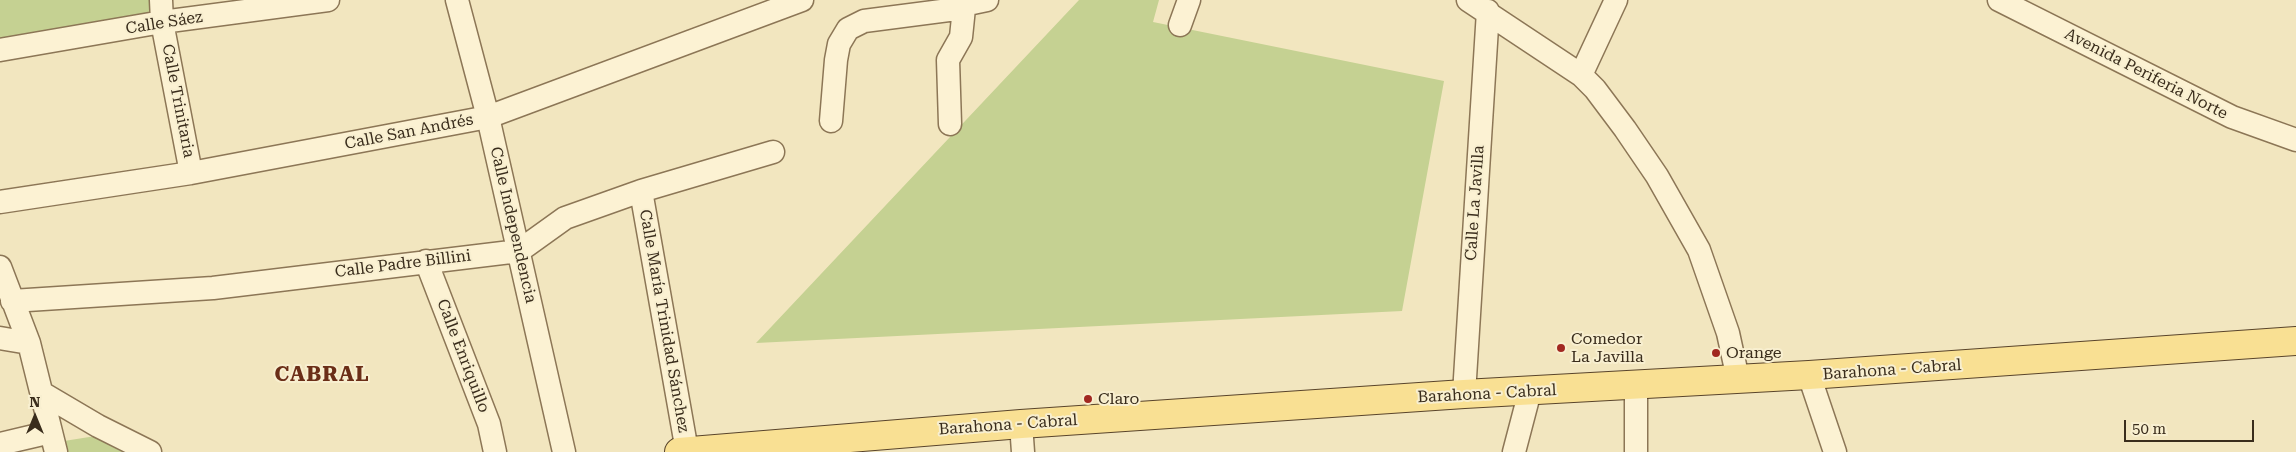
<!DOCTYPE html>
<meta charset="utf-8">
<style>
body{margin:0}
#map{position:relative;width:2296px;height:452px;overflow:hidden;background:#f2e6bf;font-family:"Roboto Serif",serif}
canvas{display:block}
.north{position:absolute;left:10px;top:392px;width:50px;height:50px;-webkit-text-stroke:4px #f8efd0;paint-order:stroke;rotate:0deg;font-size:14px;font-weight:700;line-height:20px;text-align:center;color:#3a2d1c}
.north::after{content:'';display:block;margin:auto;width:18px;height:22px;background:#3a2d1c;clip-path:polygon(50% 0,100% 100%,50% 72%,0 100%)}
.scale{position:absolute;left:2124px;top:420px;width:130px;height:22px;box-sizing:border-box;border:2px solid #3a2d1c;border-top:0;padding-left:6px;font-size:15px;line-height:18px;white-space:nowrap;color:#3a2d1c;-webkit-text-stroke:4px #f8efd0;paint-order:stroke}
</style>
<div id="map">
<canvas width="2296" height="452"></canvas>
<div class="north">N</div>
<div class="scale">50 m</div>
</div>
<script>
const ctx = document.querySelector('canvas').getContext('2d');
ctx.lineJoin = 'round';
function fill(path, color) { ctx.fillStyle = color; ctx.fill(path, 'evenodd'); }
const toPath = rows => new Path2D(rows.map(r => 'M' + r).join(''));
function strokePath(path, color, width, dash) { ctx.strokeStyle = color; ctx.lineWidth = width; ctx.lineCap = dash ? 'butt' : 'round'; ctx.setLineDash(dash || []); ctx.stroke(path); }
function write(font, color, halo, rows, align = 'center') {
  ctx.font = font + ' "Roboto Serif",serif'; ctx.lineWidth = 4; ctx.setLineDash([]); ctx.textBaseline = 'middle'; ctx.strokeStyle = halo; ctx.fillStyle = color; for (const [text, x, y, turn = 0] of rows) {
    ctx.save(); ctx.translate(x, y); ctx.rotate((+turn || 0) * Math.PI / 180); ctx.textAlign = isNaN(turn) ? turn : align; if (halo) ctx.strokeText(text, 0, 0); ctx.fillText(text, 0, 0); ctx.restore();
  }
}
const green = toPath([
 [0,0,152,0,153,15,0,40],
 [1079,0,1159,0,1153,22,1444,81,1402,311,756,343],
 [102,435,133,452,67,452,64,441]
]);
const minor = toPath([
 [161,0,162,22,191,173],
 [457,0,488,117,564,452],
 [1468,0,1581,75,1595,89,1625,129,1657,176,1699,250,1728,333,1738,379],
 [1999,0,2232,117,2296,140],
 [1180,25,1189,0],
 [0,50,162,22,328,0],
 [1581,75,1616,0],
 [831,121,836,60,839,44,848,29,864,21,964,8],
 [950,124,948,60,961,37,964,8,968,4,987,0],
 [641,191,687,451],
 [0,202,191,173,488,117,802,0],
 [426,261,489,424,495,452],
 [0,267,29,343,56,452],
 [12,301,213,288,519,251,565,218,641,191,773,152],
 [0,338,29,343],
 [1809,375,1835,452],
 [1636,385,1636,452],
 [42,393,98,426,150,452],
 [1464,394,1488,11],
 [1021,424,1023,452],
 [0,444,51,432],
 [1514,452,1530,391]
]);
const major = toPath([
 [679,452,1021,424,1464,394,1809,375,2296,341]
]);
const markers = [
 [1561,348,5,"#a12820"],
 [1716,353,5,"#a12820"],
 [1088,399,5,"#a12820"]
];
const streetNames = [
 ["Calle Sáez",164,23,-9],
 ["Avenida Periferia Norte",2146,74,27],
 ["Calle Trinitaria",178,101,79],
 ["Calle San Andrés",409,132,-11],
 ["Calle La Javilla",1475,203,-86],
 ["Calle Independencia",513,225,77],
 ["Calle Padre Billini",403,264,-7],
 ["Calle María Trinidad Sánchez",664,321,80],
 ["Calle Enriquillo",463,356,69],
 ["Barahona - Cabral",1892,370,-4],
 ["Barahona - Cabral",1487,394,-3],
 ["Barahona - Cabral",1008,425,-4]
];
const poiNames = [
 ["Comedor",1571,339],
 ["La Javilla",1571,357],
 ["Orange",1726,353],
 ["Claro",1098,399]
];
const districtNames = [
 ["CABRAL",322,375]
];
fill(green, '#c5d192');
strokePath(minor, '#8c7656', 25);
strokePath(major, '#59442b', 30);
strokePath(minor, '#fcf2d3', 22);
strokePath(major, '#f9e093', 28);
for (const [x, y, r, color] of markers) { const dot = new Path2D(); dot.arc(x, y, r, 0, 2 * Math.PI); ctx.fillStyle = color; ctx.fill(dot); strokePath(dot, '#f8efd0', 2); }
write('16px', '#3a2d1c', '#f8efd0', streetNames);
write('16px', '#3a2d1c', '#f8efd0', poiNames, 'left');
ctx.letterSpacing = '1px';
write('bold 21px', '#6b2e17', '#f8efd0', districtNames);
ctx.letterSpacing = '0px';
</script>
